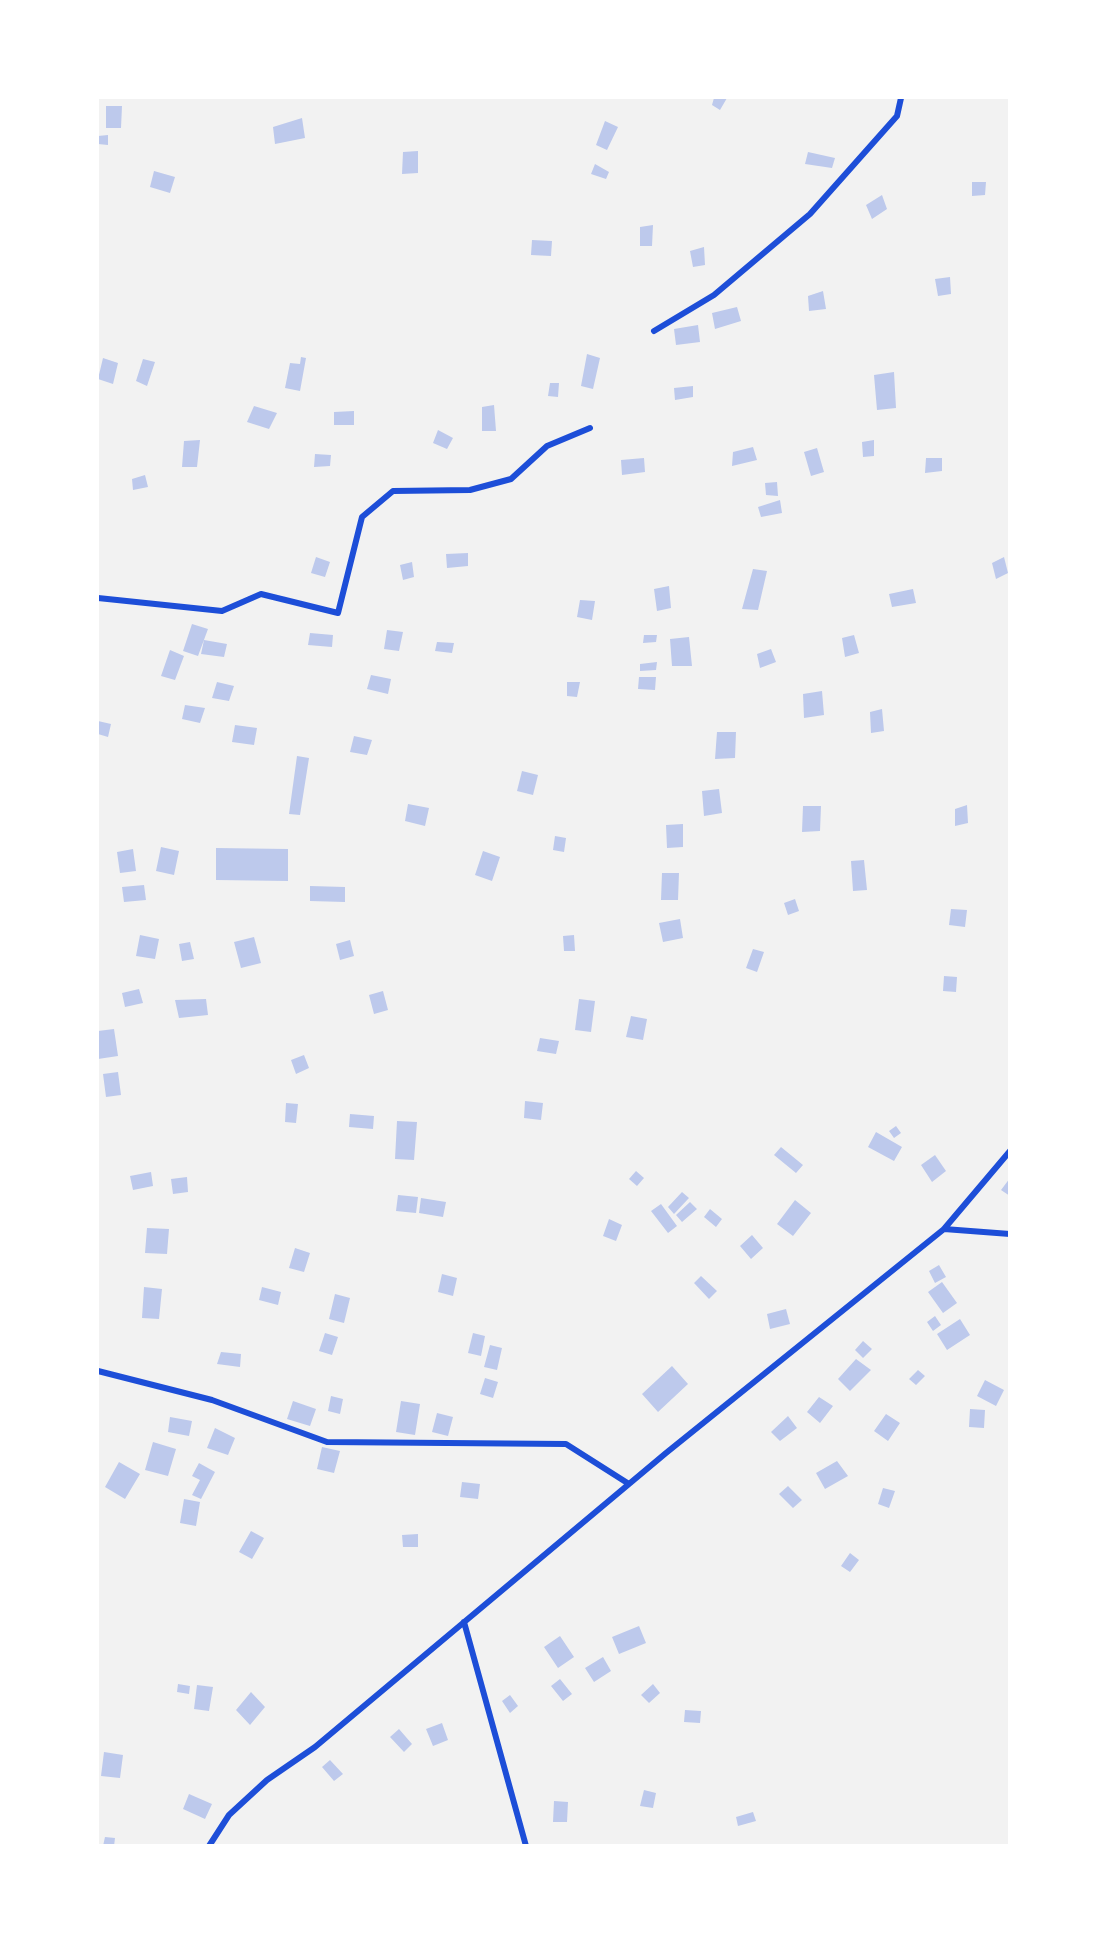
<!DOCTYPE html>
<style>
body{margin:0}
#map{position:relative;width:1107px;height:1943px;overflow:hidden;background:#f2f2f2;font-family:Lato,sans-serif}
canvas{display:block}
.frame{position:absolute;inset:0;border:99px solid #fff;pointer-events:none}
</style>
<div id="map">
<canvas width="1107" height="1943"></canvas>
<div class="frame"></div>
</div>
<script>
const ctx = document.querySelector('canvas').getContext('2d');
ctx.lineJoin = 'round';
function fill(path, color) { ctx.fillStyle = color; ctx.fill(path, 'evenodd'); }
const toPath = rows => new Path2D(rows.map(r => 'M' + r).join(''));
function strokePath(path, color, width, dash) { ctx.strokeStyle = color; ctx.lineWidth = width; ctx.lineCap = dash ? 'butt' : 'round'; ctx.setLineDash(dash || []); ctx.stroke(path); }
const building = toPath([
 [714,98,727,98,720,110,712,105],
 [106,106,122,106,121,128,106,128],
 [302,118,305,138,275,144,273,127],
 [605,121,618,127,607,150,596,145],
 [108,135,108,145,98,144,98,136],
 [418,151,418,173,402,174,403,152],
 [808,152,835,158,832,168,805,164],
 [595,164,609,172,606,179,591,174],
 [154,171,175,177,170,193,150,187],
 [972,182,986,182,985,195,972,196],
 [882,195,887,209,872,219,866,205],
 [653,225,652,246,640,246,640,227],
 [532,240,552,241,551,256,531,255],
 [704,247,705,265,693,267,690,251],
 [950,277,951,294,938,296,935,279],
 [823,291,826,309,809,311,808,296],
 [737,307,741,321,715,329,712,313],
 [698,325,700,342,676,345,674,329],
 [587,354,600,358,593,389,581,386],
 [301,357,306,358,300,391,285,388,290,363,300,364],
 [103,358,118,363,113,384,98,379],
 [143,359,155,362,147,386,136,381],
 [894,372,896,408,877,410,874,375],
 [550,383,559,383,558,397,548,396],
 [693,386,693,397,675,400,674,388],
 [494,405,496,431,482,431,482,407],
 [254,406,277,413,269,429,247,422],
 [354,411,354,425,334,425,334,412],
 [438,430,453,438,447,449,433,443],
 [200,440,197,467,182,467,184,441],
 [874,440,874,456,863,457,862,442],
 [753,447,757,460,732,466,733,452],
 [817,448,824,472,811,476,804,452],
 [315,454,331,455,330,466,314,467],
 [644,458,645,472,622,475,621,460],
 [926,458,942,458,942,471,925,473],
 [145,475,148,487,133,490,132,479],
 [777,482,778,496,766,495,765,483],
 [780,500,782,513,761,517,758,507],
 [468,553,468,566,447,568,446,554],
 [316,557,330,562,325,577,311,573],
 [1004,557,1008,573,996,579,992,563],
 [412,562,414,577,403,580,400,565],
 [753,569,767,571,758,610,742,609],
 [669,586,671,608,657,611,654,589],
 [913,589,916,603,892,607,889,594],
 [580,600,595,601,592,620,577,617],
 [192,624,208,629,198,656,183,651],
 [387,630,403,632,399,651,384,649],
 [310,633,333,635,332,647,308,645],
 [644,635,657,635,656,642,643,643],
 [854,635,859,653,845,657,842,638],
 [689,637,692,666,672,666,670,639],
 [204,640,227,644,224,657,201,654],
 [437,642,454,643,452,653,435,651],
 [771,649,776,662,760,668,757,654],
 [170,650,184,656,175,680,161,676],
 [657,662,656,670,640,671,640,664],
 [371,675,391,679,388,694,367,689],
 [639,677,656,677,655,690,638,689],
 [217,682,234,686,229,701,212,698],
 [567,682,580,682,577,697,567,696],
 [822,691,824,715,804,718,803,694],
 [185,705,205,708,200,723,182,719],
 [882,709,884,731,871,733,870,712],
 [98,721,111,724,108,737,98,734],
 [235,725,257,728,254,745,232,742],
 [717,732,736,732,735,758,715,759],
 [354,736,372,740,367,755,350,752],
 [297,756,309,758,300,815,289,814],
 [522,771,538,775,533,795,517,791],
 [719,789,722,813,704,816,702,791],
 [408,804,429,808,425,826,405,821],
 [967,805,968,823,955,826,955,809],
 [803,806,821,806,820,831,802,832],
 [683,824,683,847,667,848,666,825],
 [555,836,566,838,564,852,553,850],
 [161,847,179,851,174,875,156,871],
 [216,848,288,849,288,881,216,880],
 [133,849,136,871,120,873,117,852],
 [483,851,500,857,492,881,475,875],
 [864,860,867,890,853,891,851,861],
 [662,873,679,873,678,900,661,900],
 [144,885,146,900,124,902,122,887],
 [310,886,345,887,345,902,310,901],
 [795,899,799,911,788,915,784,903],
 [951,909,967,910,965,927,949,925],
 [680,919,683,938,663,942,659,923],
 [140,935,159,939,155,959,136,956],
 [574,935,575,951,564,951,563,936],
 [254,937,261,963,241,968,234,942],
 [350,940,354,956,340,960,336,944],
 [190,942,194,959,182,961,179,944],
 [753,949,764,952,757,972,746,968],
 [944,976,957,977,956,992,943,991],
 [139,989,143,1003,125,1007,122,993],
 [383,991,388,1010,374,1014,369,995],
 [206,999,208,1015,179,1018,175,1000],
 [579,999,595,1001,591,1032,575,1030],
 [631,1016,647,1019,643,1040,626,1037],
 [114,1029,118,1056,98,1059,98,1031],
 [540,1038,559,1041,556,1054,537,1051],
 [304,1055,309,1068,296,1074,291,1060],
 [118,1072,121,1095,106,1097,103,1074],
 [525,1101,543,1103,541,1120,524,1118],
 [286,1103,298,1104,296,1123,285,1122],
 [350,1114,374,1116,373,1129,349,1127],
 [397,1121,417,1122,414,1160,395,1159],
 [896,1126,901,1133,894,1138,889,1131],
 [876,1132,902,1147,894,1161,868,1147],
 [781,1147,803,1165,796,1173,774,1155],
 [935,1155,946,1171,932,1182,921,1165],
 [636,1171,644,1178,637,1186,629,1179],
 [151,1172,153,1186,133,1190,130,1176],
 [187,1177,188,1192,173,1194,171,1179],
 [1010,1178,1010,1196,1001,1190],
 [682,1192,689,1198,674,1214,668,1207],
 [398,1195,418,1197,416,1213,396,1211],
 [421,1198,446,1202,443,1217,419,1213],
 [795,1200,811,1213,793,1236,777,1224],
 [690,1202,697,1209,682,1222,676,1215],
 [661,1204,677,1226,668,1233,651,1211],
 [710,1209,722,1219,716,1227,704,1217],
 [609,1219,622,1225,616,1241,603,1236],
 [147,1228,169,1229,167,1254,145,1253],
 [752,1235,763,1248,751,1259,740,1246],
 [295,1248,310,1253,304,1272,289,1268],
 [939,1265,946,1277,935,1283,929,1271],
 [442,1274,457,1278,453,1296,438,1292],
 [701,1276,717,1291,709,1299,694,1283],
 [942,1282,957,1303,943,1313,928,1292],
 [144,1287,162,1289,159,1319,142,1318],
 [262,1287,281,1292,278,1305,259,1300],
 [335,1294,350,1298,344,1323,329,1319],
 [786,1309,790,1324,770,1329,767,1314],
 [935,1316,941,1325,933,1331,927,1322],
 [960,1319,970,1335,947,1350,937,1334],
 [325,1333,338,1337,332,1355,319,1351],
 [473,1333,485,1336,481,1356,468,1353],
 [863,1341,872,1349,863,1358,855,1350],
 [490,1345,502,1348,497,1370,484,1367],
 [221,1352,241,1354,240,1367,217,1364],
 [856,1359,871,1370,850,1391,838,1379],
 [672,1366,688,1384,658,1412,642,1394],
 [918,1370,925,1376,916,1385,909,1379],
 [485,1378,498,1382,493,1398,480,1394],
 [985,1380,1004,1390,996,1406,977,1396],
 [331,1396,343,1399,340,1414,328,1411],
 [819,1397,833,1406,820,1423,807,1412],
 [293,1401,316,1409,310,1426,287,1419],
 [401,1401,420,1404,415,1435,396,1432],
 [970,1409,985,1410,984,1428,969,1427],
 [437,1413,453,1417,448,1436,432,1432],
 [886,1414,900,1423,888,1441,874,1431],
 [788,1416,797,1428,780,1441,771,1432],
 [170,1417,192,1421,189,1436,168,1432],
 [215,1428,235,1438,228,1455,207,1448],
 [153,1442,176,1449,168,1476,145,1470],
 [322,1447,340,1451,334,1473,317,1469],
 [837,1461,848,1476,825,1489,816,1473],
 [119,1462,140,1474,125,1499,105,1487],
 [199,1463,215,1472,201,1499,192,1495,200,1480,192,1476],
 [462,1482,480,1484,478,1499,460,1497],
 [788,1486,802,1500,793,1508,779,1494],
 [883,1488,895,1491,889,1508,878,1504],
 [184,1499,200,1502,196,1526,180,1523],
 [251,1531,264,1538,252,1559,239,1552],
 [418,1534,418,1547,403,1547,402,1535],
 [850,1553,859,1560,850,1572,841,1566],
 [639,1626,646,1643,619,1654,612,1637],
 [560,1636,574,1657,558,1668,544,1647],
 [603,1657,611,1671,594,1682,585,1668],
 [560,1679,572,1694,563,1701,551,1686],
 [178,1684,190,1686,189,1694,177,1692],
 [653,1684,660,1693,649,1703,641,1695],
 [197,1685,213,1687,209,1711,194,1709],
 [251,1692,265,1707,250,1725,236,1710],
 [510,1695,518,1706,510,1713,502,1701],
 [685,1710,701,1711,700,1723,684,1722],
 [442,1723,448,1740,433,1746,426,1729],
 [399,1729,412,1744,404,1752,390,1737],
 [104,1752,123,1755,120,1778,101,1776],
 [330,1760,343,1774,334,1781,322,1767],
 [644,1790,656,1793,653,1808,640,1806],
 [189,1794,212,1804,205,1819,183,1809],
 [554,1801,568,1802,567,1822,553,1822],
 [753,1812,756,1821,738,1826,736,1817],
 [105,1837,115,1838,114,1846,103,1846]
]);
const minor = toPath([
 [654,331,714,295,810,214,897,116,901,98],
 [98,598,222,611,261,594,338,613,362,517,393,491,470,490,511,479,547,446,590,428],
 [944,1229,1010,1234],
 [98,1371,212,1400,327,1442,566,1444,629,1484],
 [464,1622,526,1846],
 [209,1846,229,1815,267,1780,315,1747,666,1453,944,1229,1010,1151]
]);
fill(building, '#bdc9ec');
strokePath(minor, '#1d4ed8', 6);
</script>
